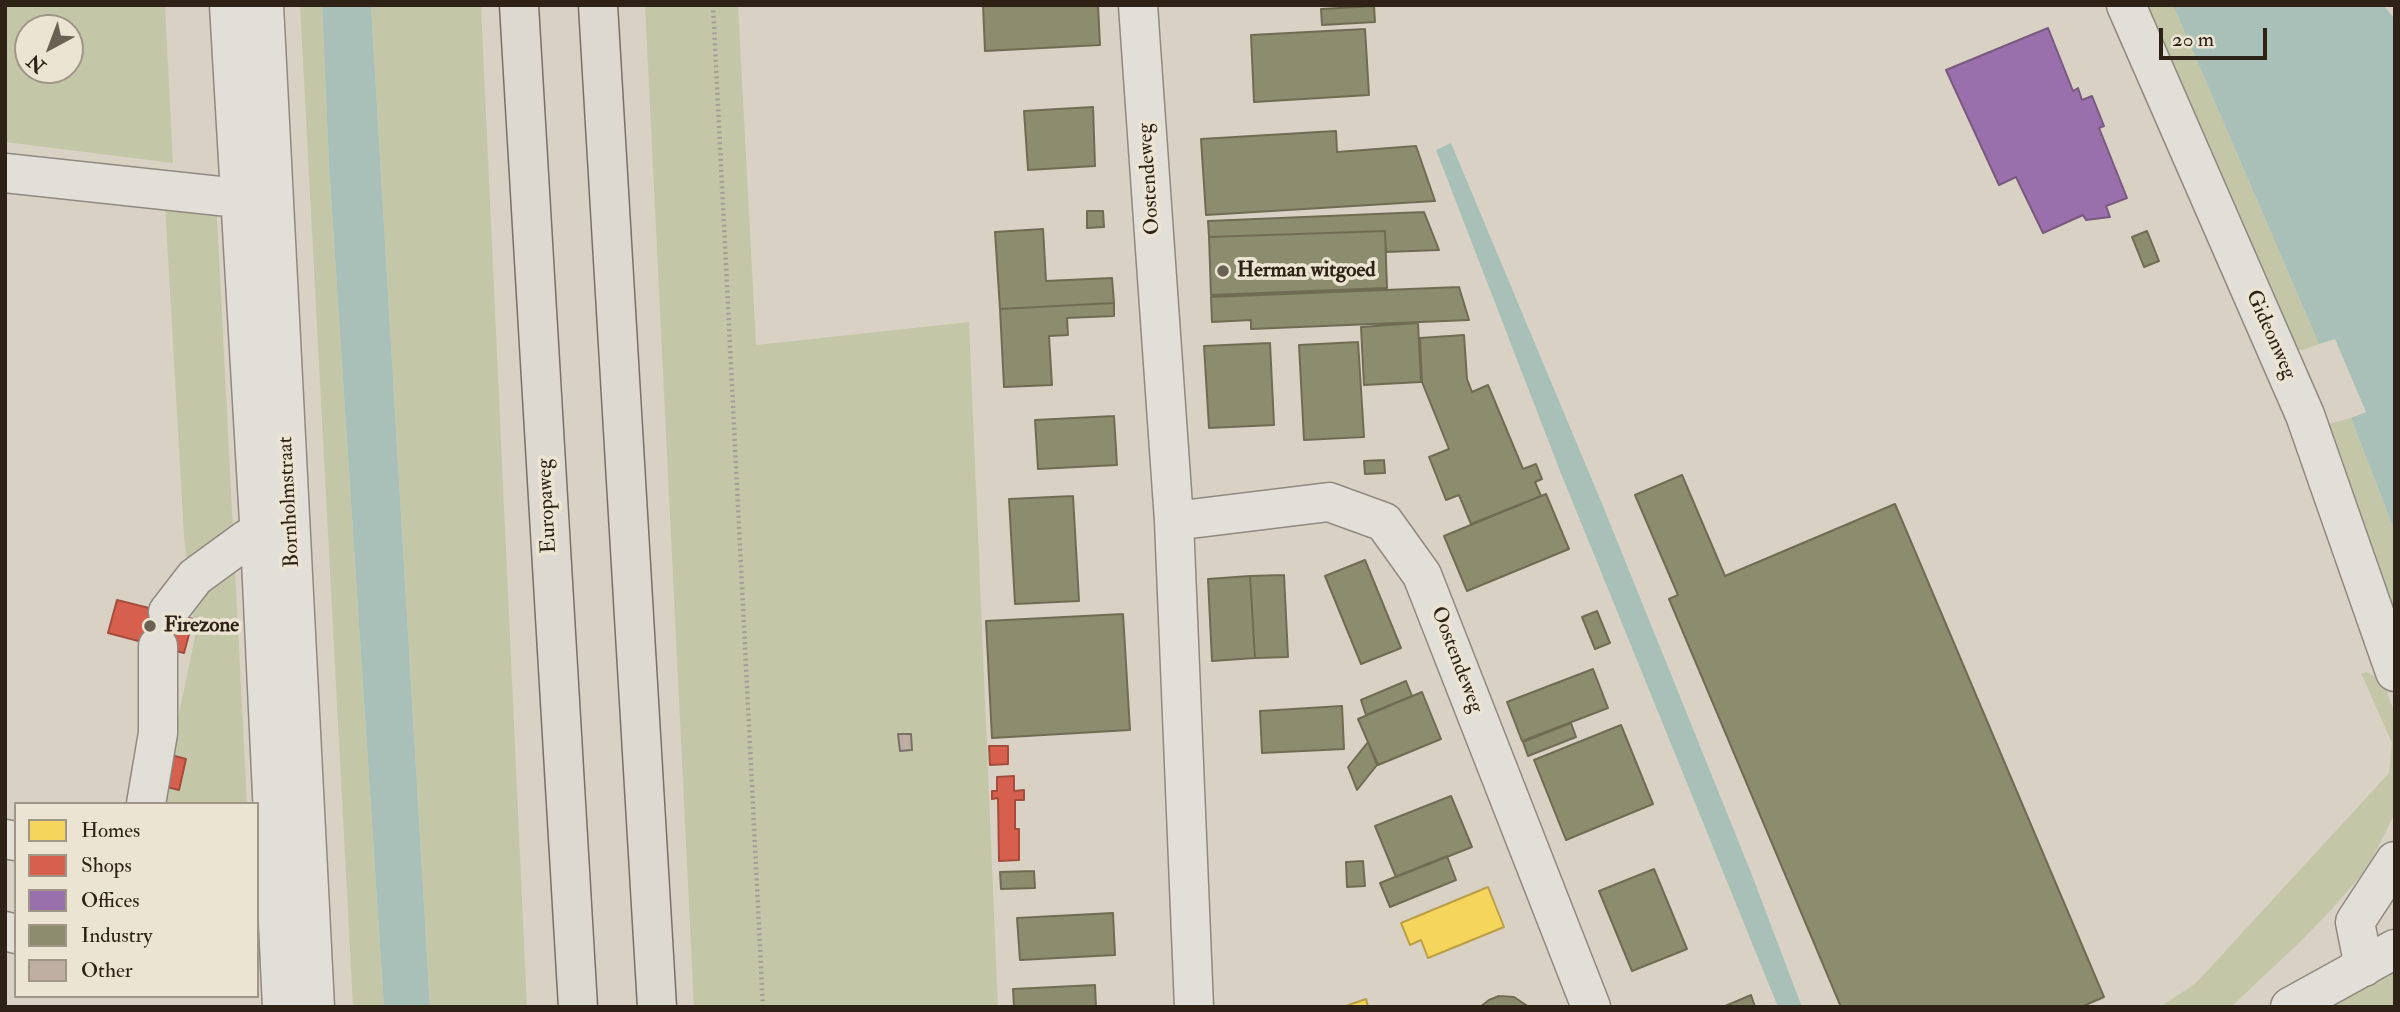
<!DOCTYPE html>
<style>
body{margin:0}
#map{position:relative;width:2400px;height:1012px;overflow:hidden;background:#d9d2c4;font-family:"IM FELL Double Pica",serif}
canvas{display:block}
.frame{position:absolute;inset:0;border:7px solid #2e2217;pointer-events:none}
.legend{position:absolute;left:14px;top:802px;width:245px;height:196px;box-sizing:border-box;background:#ece4d3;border:2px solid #a09688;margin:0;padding:9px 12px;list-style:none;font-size:21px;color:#2e2217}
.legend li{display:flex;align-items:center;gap:14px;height:35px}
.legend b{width:35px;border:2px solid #a09688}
.north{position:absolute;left:14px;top:14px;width:70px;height:70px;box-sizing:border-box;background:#ece4d3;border:2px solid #a09688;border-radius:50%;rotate:221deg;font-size:19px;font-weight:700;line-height:28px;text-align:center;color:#2e2217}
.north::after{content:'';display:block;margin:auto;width:24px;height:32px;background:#6a6054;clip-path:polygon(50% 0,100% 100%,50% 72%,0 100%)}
.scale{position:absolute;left:2159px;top:28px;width:108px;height:32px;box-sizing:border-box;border:4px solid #2e2217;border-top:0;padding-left:9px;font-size:21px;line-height:24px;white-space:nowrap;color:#2e2217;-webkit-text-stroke:5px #ece4d3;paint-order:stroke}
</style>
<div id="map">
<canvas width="2400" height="1012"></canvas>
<div class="frame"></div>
<ul class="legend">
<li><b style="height:19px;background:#f6d55c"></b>Homes</li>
<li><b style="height:19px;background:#d6604d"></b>Shops</li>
<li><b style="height:19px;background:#9970ab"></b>Offices</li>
<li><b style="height:19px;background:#8c8c6e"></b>Industry</li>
<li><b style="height:19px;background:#bfafa2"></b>Other</li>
</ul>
<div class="north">N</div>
<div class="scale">20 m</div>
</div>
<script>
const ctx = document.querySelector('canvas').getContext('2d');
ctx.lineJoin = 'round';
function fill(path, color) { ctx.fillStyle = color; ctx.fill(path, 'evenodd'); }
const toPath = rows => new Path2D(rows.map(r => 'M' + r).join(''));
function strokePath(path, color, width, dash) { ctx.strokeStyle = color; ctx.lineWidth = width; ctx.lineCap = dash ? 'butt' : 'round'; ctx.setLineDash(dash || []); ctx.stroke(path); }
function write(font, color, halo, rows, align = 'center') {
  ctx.font = font + ' "IM FELL Double Pica",serif'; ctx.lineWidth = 7; ctx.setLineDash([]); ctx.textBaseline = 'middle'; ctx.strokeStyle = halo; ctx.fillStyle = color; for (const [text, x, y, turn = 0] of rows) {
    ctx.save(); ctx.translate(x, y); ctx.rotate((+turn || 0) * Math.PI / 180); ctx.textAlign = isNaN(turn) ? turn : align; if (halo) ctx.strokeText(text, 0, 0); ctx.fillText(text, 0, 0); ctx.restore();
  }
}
const green = toPath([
 [5,5,165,5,173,163,5,142],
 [70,28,70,70,28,70,28,28],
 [300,5,322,5,329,165,384,1007,353,1007],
 [371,5,481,5,527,1007,430,1007],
 [645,5,738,5,756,345,969,322,998,1007,694,1007],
 [2144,5,2173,5,2319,344,2303,350,2294,349],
 [165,205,217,216,247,804,160,804,195,637,184,536],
 [2351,418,2395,532,2395,619,2324,425],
 [2366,672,2383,681,2395,714,2395,813,2374,855,2359,878,2331,910,2302,940,2231,1007,2160,1007,2196,983,2389,773,2392,743,2361,673],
 [2395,963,2395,1007,2295,1007]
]);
const water = toPath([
 [322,5,371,5,430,1007,384,1007,329,165],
 [2173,5,2383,5,2395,19,2395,532,2351,418,2366,412,2335,339,2319,344],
 [1451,143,1603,506,1750,870,1802,1007,1778,1007,1560,471,1436,150]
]);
const homes = toPath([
 [1488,887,1504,927,1428,958,1421,940,1410,945,1401,923,1488,887],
 [1366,999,1368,1007,1343,1007,1366,999]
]);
const shops = toPath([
 [117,600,193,619,184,653,108,633,117,600],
 [989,746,1008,746,1008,764,990,765,989,746],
 [171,755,186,759,179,790,163,786,171,755],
 [1014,776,1014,791,1024,790,1024,800,1015,800,1015,829,1019,829,1019,860,999,861,998,798,992,799,992,791,997,791,997,777,1014,776]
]);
const offices = toPath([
 [2048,28,2073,91,2078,88,2082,100,2092,96,2104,126,2099,128,2127,198,2106,206,2110,217,2086,220,2083,215,2043,233,2016,177,1999,185,1946,70,2048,28]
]);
const industry = toPath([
 [983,5,1098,5,1100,45,985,51,983,5],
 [1374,6,1375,22,1322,25,1321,9,1374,6],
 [1365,29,1369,95,1254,102,1251,35,1365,29],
 [1093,107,1095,166,1028,170,1024,111,1093,107],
 [1336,131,1337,152,1416,146,1435,201,1206,215,1201,139,1336,131],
 [1087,211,1103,211,1104,227,1087,228,1087,211],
 [1424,212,1439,250,1386,252,1385,231,1209,237,1208,221,1424,212],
 [1043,229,1046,281,1112,278,1114,303,1000,309,995,232,1043,229],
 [1385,231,1387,288,1211,295,1209,237,1385,231],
 [2147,231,2159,261,2144,267,2132,237,2147,231],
 [1459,287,1469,320,1251,329,1251,320,1212,322,1211,297,1459,287],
 [1114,303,1114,316,1067,318,1068,335,1049,336,1052,385,1004,387,1000,309,1114,303],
 [1418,323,1421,382,1364,385,1361,327,1418,323],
 [1464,335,1467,379,1472,392,1488,385,1523,469,1536,464,1542,479,1535,482,1541,496,1471,524,1459,495,1446,500,1429,457,1449,449,1422,382,1420,338,1464,335],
 [1358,342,1364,437,1304,440,1299,345,1358,342],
 [1270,343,1274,425,1209,428,1204,346,1270,343],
 [1114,416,1117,465,1038,469,1035,420,1114,416],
 [1384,460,1385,473,1365,474,1364,461,1384,460],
 [1682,475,1725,576,1895,504,2104,997,2081,1007,1841,1007,1669,599,1678,595,1635,495,1682,475],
 [1546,494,1569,549,1467,591,1444,536,1546,494],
 [1073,496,1079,601,1015,604,1009,499,1073,496],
 [1365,560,1401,648,1361,664,1325,576,1365,560],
 [1284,575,1288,657,1255,658,1250,576,1284,575],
 [1250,576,1255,658,1212,661,1208,579,1250,576],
 [1597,611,1610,643,1595,649,1582,617,1597,611],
 [1123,614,1130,730,992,738,986,621,1123,614],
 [1593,669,1608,708,1522,741,1507,702,1593,669],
 [1406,681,1412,696,1366,715,1361,700,1406,681],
 [1422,692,1441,739,1378,765,1358,719,1422,692],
 [1342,706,1344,749,1262,753,1260,711,1342,706],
 [1571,723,1576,737,1528,756,1523,742,1571,723],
 [1621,725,1653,804,1566,840,1534,760,1621,725],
 [1368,742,1377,765,1357,790,1348,767,1368,742],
 [1451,796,1472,847,1396,877,1375,826,1451,796],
 [1447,856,1456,880,1390,907,1380,883,1447,856],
 [1363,861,1365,886,1347,887,1346,862,1363,861],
 [1654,869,1687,949,1632,971,1599,891,1654,869],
 [1034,871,1035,888,1001,889,1000,872,1034,871],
 [1113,913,1115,955,1020,960,1017,918,1113,913],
 [1095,985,1096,1007,1014,1007,1013,989,1095,985],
 [1751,995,1755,1007,1723,1007,1751,995],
 [1499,996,1514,997,1529,1007,1480,1007,1489,1000,1499,996]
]);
const building = toPath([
 [898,734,911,734,912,750,900,751,898,734]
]);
const path = toPath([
 [713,5,763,1007]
]);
const minor = toPath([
 [229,5,260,539,282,1007],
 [264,5,315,1007],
 [1138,5,1174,521,1194,1007],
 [2126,5,2305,415,2395,672],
 [5,173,238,198,264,199],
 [1174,521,1329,502,1384,522,1422,575,1591,1007],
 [168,612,195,577,247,539,283,537],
 [146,804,158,733,158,646],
 [5,839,16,841],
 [5,931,16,934],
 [2364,967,2355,922,2395,861],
 [2290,1007,2395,949]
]);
const highway = toPath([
 [519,5,578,1007],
 [598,5,657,1007]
]);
const markers = [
 [1223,271,7,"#6a6054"],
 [150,626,7,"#6a6054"]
];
const streetNames = [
 ["Oostendeweg",1150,179,-94],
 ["Gideonweg",2270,335,66],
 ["Bornholmstraat",290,502,-93],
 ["Europaweg",548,506,-93],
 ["Oostendeweg",1456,660,69]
];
const poiNames = [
 ["Herman witgoed",1237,271],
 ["Firezone",164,626]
];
fill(green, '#c3c7a8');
fill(water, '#a9c0b8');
fill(homes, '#f6d55c');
strokePath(homes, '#ba9f47', 2);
fill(shops, '#d6604d');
strokePath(shops, '#a44d3d', 2);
fill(offices, '#9970ab');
strokePath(offices, '#79597f', 2);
fill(industry, '#8c8c6e');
strokePath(industry, '#706c54', 2);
fill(building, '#bfafa2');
strokePath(building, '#777169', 2);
strokePath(minor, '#8f8980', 41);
strokePath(highway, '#777169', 41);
strokePath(path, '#a29e98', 4.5, [2, 3.5]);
strokePath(minor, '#e2dfd8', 38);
strokePath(highway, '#ddd9d1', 38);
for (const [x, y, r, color] of markers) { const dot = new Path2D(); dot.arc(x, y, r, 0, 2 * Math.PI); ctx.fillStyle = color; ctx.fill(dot); strokePath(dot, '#ece4d3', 2.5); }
write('21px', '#2e2217', '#ece4d3', streetNames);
write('bold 21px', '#2e2217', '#ece4d3', poiNames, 'left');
</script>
